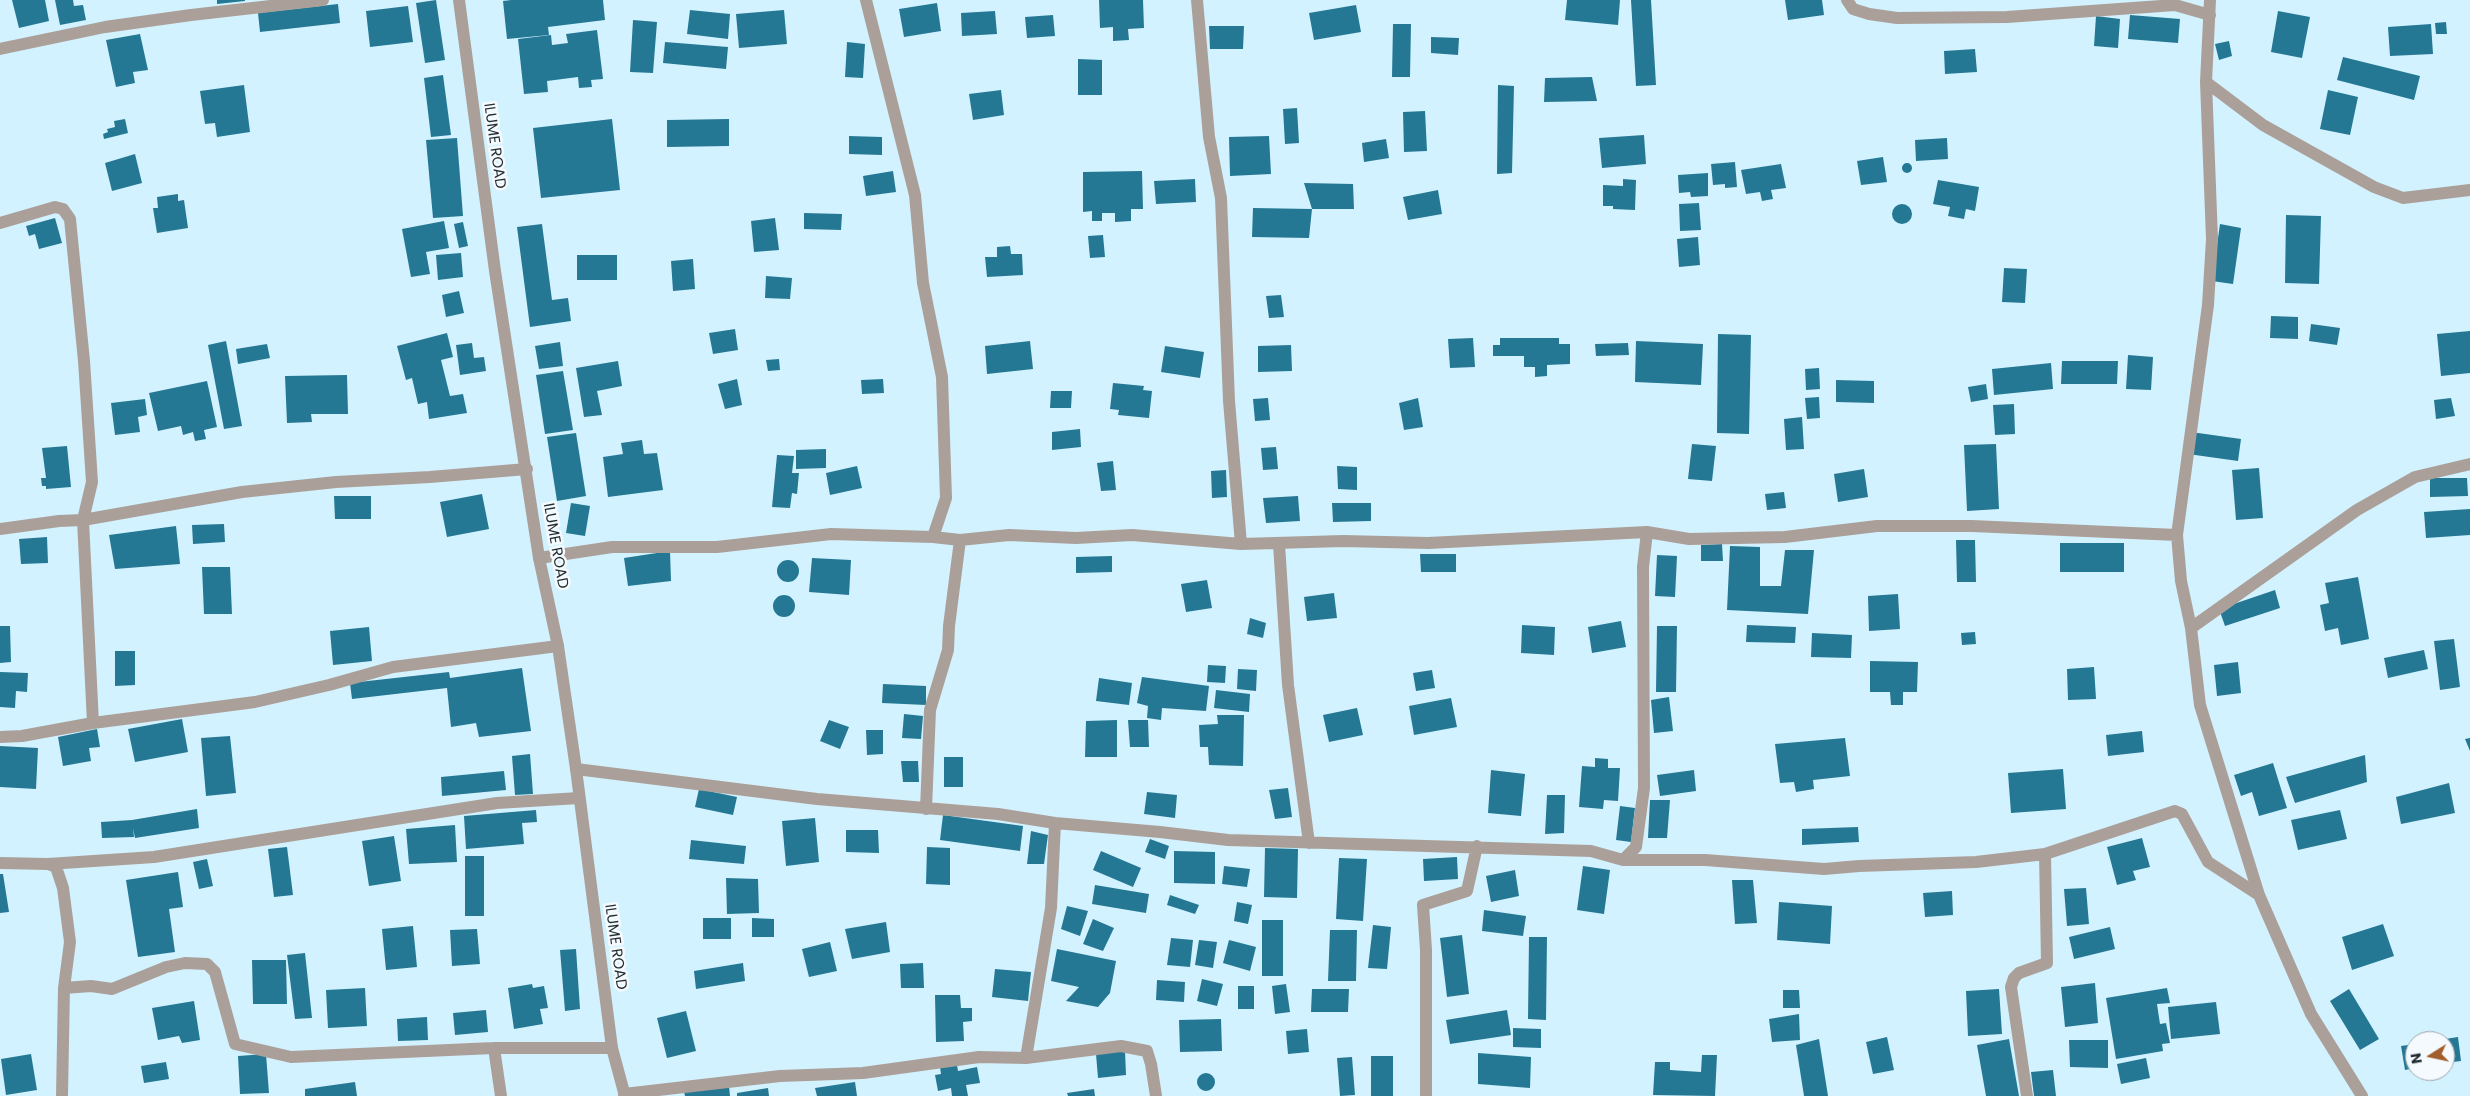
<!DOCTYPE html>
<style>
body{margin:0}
#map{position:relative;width:2470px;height:1096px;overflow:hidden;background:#d3f2ff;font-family:Poppins,sans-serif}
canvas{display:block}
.north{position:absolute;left:2405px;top:1031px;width:50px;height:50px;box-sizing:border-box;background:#f4fafd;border:1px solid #a0a8ac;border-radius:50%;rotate:260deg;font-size:14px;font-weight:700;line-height:20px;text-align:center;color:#222d32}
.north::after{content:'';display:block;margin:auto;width:18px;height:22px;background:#a25f2d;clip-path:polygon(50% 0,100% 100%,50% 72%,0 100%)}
</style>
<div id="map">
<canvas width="2470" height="1096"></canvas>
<div class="north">N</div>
</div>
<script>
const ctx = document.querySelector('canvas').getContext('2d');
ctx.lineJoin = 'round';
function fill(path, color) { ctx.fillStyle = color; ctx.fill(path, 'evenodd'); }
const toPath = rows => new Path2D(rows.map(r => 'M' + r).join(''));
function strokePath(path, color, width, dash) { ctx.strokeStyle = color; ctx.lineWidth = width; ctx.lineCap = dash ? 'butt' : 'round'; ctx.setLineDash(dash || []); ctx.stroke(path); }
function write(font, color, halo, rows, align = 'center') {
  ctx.font = font + ' Poppins,sans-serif'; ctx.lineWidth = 5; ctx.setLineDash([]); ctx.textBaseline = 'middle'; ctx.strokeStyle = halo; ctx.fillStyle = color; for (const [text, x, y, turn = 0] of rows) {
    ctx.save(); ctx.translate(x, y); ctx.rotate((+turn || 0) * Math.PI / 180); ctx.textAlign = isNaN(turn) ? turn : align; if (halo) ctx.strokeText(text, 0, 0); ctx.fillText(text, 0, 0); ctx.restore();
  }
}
const building = toPath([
 [12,0,45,0,49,21,19,28],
 [55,0,73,0,74,6,83,5,86,20,60,25],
 [217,0,245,0,245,1,217,4],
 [436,0,445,60,425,63,416,3],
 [511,0,603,0,605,20,548,27,549,35,507,39,503,1],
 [1099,0,1143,0,1144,28,1128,29,1129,40,1113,41,1113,27,1100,28],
 [1567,0,1620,0,1618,25,1565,20],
 [1631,0,1651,0,1656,85,1636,86],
 [1785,0,1822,0,1824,15,1788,20],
 [937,3,941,31,904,37,899,9],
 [338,4,340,23,260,32,258,13],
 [1356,5,1361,32,1314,40,1309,13],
 [408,6,413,42,370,47,366,11],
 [690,10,730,14,728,39,687,34],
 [784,10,787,44,739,48,736,14],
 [995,11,997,34,962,36,961,13],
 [2278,11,2310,17,2302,58,2271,52],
 [1053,15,1055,36,1027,38,1025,17],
 [2130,15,2180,19,2178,43,2128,39],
 [2096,16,2120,19,2118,48,2094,46],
 [633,20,657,22,653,73,630,72],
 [2446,22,2447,34,2436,34,2435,23],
 [1393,24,1411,24,1410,77,1392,77],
 [2431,24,2433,54,2390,56,2388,27],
 [1209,26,1244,26,1243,49,1210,49],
 [597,30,603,79,591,80,592,87,579,88,578,77,547,81,548,92,524,94,518,39,551,35,552,45,568,43,566,34],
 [140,34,148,70,133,72,135,83,116,87,106,40],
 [1431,37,1459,38,1458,55,1431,53],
 [2229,41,2232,56,2219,60,2215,44],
 [665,42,728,47,726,69,663,63],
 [847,42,865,44,863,78,845,77],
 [1975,49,1977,72,1945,74,1944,51],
 [2343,57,2420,76,2414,100,2337,80],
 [1078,59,1102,60,1102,95,1078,95],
 [443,75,451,135,431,137,424,78],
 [1592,77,1597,101,1544,102,1545,78],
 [244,85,250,132,217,137,215,123,205,124,200,91],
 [1498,85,1514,86,1512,173,1497,174],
 [1001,90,1004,115,973,120,969,94],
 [2328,90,2358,97,2350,135,2320,129],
 [1297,108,1299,143,1285,144,1283,109],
 [1425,111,1427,151,1404,152,1403,112],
 [125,119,128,133,104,139,103,134,108,132,107,129,115,127,114,121],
 [612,119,620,190,541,198,533,128],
 [729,119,729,146,667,147,667,120],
 [1644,135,1646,164,1602,168,1599,138],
 [849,136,882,137,882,155,849,154],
 [1269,136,1271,174,1230,176,1229,137],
 [457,138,463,216,433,218,426,140],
 [1947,138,1948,159,1916,161,1915,140],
 [1386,139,1389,158,1364,162,1362,143],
 [135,154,142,183,112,191,105,163],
 [1883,157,1887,182,1861,185,1857,161],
 [1735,162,1737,187,1725,188,1725,184,1713,185,1711,164],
 '1902 168a5 5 0 1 1 10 0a5 5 0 1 1-10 0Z',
 [1781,164,1786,188,1771,190,1773,199,1762,201,1760,192,1746,194,1741,170],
 [893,171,896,192,866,196,863,176],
 [1142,171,1143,209,1131,209,1131,221,1115,222,1115,213,1102,213,1102,221,1092,221,1092,211,1083,212,1083,172],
 [1708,173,1708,196,1691,197,1690,192,1679,193,1678,175],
 [1195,179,1196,202,1156,204,1154,181],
 [1623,179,1636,180,1635,210,1613,209,1613,206,1603,206,1603,185,1623,186],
 [1938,180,1979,187,1975,211,1966,209,1964,219,1948,216,1950,207,1933,204],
 [1304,183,1353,184,1354,209,1312,209],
 [1438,190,1442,214,1408,220,1403,197],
 [178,194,178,201,184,200,188,228,157,233,153,208,158,208,157,197],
 [1699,203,1701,230,1680,231,1679,204],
 '1892 214a10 10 0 1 1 20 0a10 10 0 1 1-20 0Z',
 [1253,208,1312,209,1309,238,1252,237],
 [804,213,842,214,841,230,804,229],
 [2286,215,2321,216,2319,284,2285,283],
 [55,218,62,243,39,249,35,234,29,236,26,226],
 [775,218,779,250,754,252,751,221],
 [444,221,449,248,426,252,430,274,411,277,402,229],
 [463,222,468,246,459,248,454,224],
 [542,224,552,300,568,298,571,321,530,327,517,227],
 [2220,224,2241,228,2233,284,2212,281],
 [1103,235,1105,257,1090,258,1088,236],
 [1698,237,1700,265,1679,267,1677,239],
 [1010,246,1011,254,1022,254,1023,275,987,277,985,257,997,257,997,247],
 [461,253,463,277,438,280,436,255],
 [577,255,617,255,617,280,577,280],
 [693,259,695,289,673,291,671,261],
 [2004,268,2027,269,2025,303,2002,302],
 [766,276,792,278,790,299,765,298],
 [459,291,464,313,446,317,442,295],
 [1281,295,1284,317,1269,318,1266,296],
 [2271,316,2298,317,2298,339,2270,338],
 [2311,324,2340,328,2337,345,2309,341],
 [735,329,738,350,713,354,709,333],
 [2470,331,2470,373,2441,376,2437,334],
 [447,333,453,357,441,360,450,396,463,394,467,413,429,419,427,402,418,404,412,378,406,380,397,346],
 [1718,334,1751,335,1749,434,1717,433],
 [1473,338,1475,367,1450,368,1448,339],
 [1500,338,1559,338,1559,344,1570,344,1570,364,1547,365,1547,376,1535,377,1535,367,1524,367,1524,356,1493,356,1493,345,1500,345],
 [226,341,242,426,224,429,208,345],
 [1030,341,1033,369,987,374,985,346],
 [1636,341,1703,344,1701,385,1635,382],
 [560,342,563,366,539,369,535,346],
 [472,343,474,358,484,357,486,371,460,375,456,345],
 [1628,343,1629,355,1596,356,1595,344],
 [267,344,270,358,238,364,236,349],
 [1291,345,1292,371,1258,372,1258,346],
 [1165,346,1204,352,1200,378,1161,372],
 [2128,355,2153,357,2151,390,2126,389],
 [779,359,780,370,768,371,766,360],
 [618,361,622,386,597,391,602,415,584,417,576,368],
 [2062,361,2118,361,2117,384,2061,384],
 [2051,363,2053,389,1994,395,1992,369],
 [1819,368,1820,389,1806,390,1805,369],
 [563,371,573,430,545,434,536,375],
 [347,375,348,414,311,414,312,422,287,423,285,376],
 [737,379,742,405,725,409,718,384],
 [883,379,884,393,862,394,861,380],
 [1836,380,1874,381,1874,403,1836,402],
 [207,381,217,427,204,430,206,439,195,441,193,432,183,435,181,426,158,431,149,393],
 [1113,383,1144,386,1143,390,1152,391,1149,418,1118,415,1119,410,1110,409],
 [1986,384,1988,399,1971,402,1968,387],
 [1051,391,1072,391,1071,408,1050,408],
 [1819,397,1820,418,1807,419,1805,398],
 [1268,398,1270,420,1255,421,1253,399],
 [1418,398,1423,427,1404,430,1399,403],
 [2451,398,2455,416,2436,419,2434,400],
 [145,399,147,415,138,417,140,432,115,435,111,403],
 [2014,404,2015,434,1995,435,1993,405],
 [1802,417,1804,449,1786,450,1784,419],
 [1080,429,1081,447,1052,450,1052,432],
 [2191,432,2241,439,2238,461,2188,454],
 [576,433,586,496,557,501,547,437],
 [642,440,644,454,657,453,663,490,608,497,603,457,623,454,621,443],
 [1692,444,1716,446,1712,481,1688,479],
 [1996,444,1999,509,1967,511,1964,445],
 [67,446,71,487,46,489,46,486,42,486,41,478,46,478,42,448],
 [1276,447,1278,469,1263,470,1261,448],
 [826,449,826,468,796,469,796,450],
 [777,455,794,456,792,473,799,473,797,494,792,493,790,508,772,507],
 [1113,461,1116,490,1101,491,1097,463],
 [857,466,862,488,830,495,826,473],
 [1337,466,1357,467,1357,490,1338,489],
 [2259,468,2263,518,2236,520,2232,470],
 [1864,469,1868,497,1838,502,1834,474],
 [1226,470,1227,497,1212,498,1211,471],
 [2430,478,2467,478,2468,496,2430,497],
 [1784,492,1786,508,1767,510,1765,494],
 [482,494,489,529,447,537,440,502],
 [334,496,371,496,371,519,335,519],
 [1298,496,1300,521,1266,523,1263,498],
 [571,503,590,506,585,536,566,533],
 [1332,503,1371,503,1371,521,1333,522],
 [2470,509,2470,535,2426,538,2424,512],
 [224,524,225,542,193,544,192,525],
 [176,526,180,564,115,569,109,535],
 [47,537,48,563,21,564,19,539],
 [1956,540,1975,540,1976,582,1957,582],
 [2060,543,2124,543,2124,572,2060,572],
 [1722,544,1723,561,1701,561,1701,545],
 [1730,546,1760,547,1760,586,1781,586,1785,550,1814,550,1808,614,1727,610],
 [670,551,671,581,628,586,624,558],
 [1420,554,1456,554,1456,572,1421,572],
 [1657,555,1677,556,1675,597,1655,596],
 [1112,556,1112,572,1076,573,1076,557],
 [812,558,851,560,849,595,809,592],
 '777 571a11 11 0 1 1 22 0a11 11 0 1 1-22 0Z',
 [202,567,230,567,232,614,204,614],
 [2358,577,2369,639,2341,645,2338,628,2325,631,2320,605,2329,603,2325,583],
 [1207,580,1212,608,1186,612,1181,584],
 [2275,590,2280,608,2225,626,2219,609],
 [1334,593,1337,618,1307,621,1304,597],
 [1898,594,1900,629,1869,631,1868,596],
 '773 606a11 11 0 1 1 22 0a11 11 0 1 1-22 0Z',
 [1250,618,1266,623,1263,638,1247,634],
 [1621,621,1626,647,1592,653,1588,627],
 [1522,625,1555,627,1554,655,1521,653],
 [1747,625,1796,627,1795,643,1746,642],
 [0,626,10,626,11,662,0,663],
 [1657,626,1677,626,1676,692,1656,692],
 [369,627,372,661,333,665,330,631],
 [1975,632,1976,644,1962,645,1961,633],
 [1812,633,1852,635,1851,658,1811,657],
 [2454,639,2460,687,2440,690,2434,641],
 [2424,650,2428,669,2388,678,2384,658],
 [115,651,135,651,135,685,115,686],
 [1870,661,1918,662,1917,692,1903,692,1903,705,1891,705,1890,692,1870,692],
 [2238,662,2241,693,2217,696,2214,665],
 [1208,665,1226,666,1225,683,1207,682],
 [2094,667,2096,699,2068,700,2067,669],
 [522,668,531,731,479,737,476,723,451,727,447,688,352,699,350,683,449,672,450,678],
 [1238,669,1257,670,1256,691,1237,689],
 [1432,670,1435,688,1416,691,1413,673],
 [0,672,28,673,27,692,16,691,15,708,0,707],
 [1142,677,1209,686,1206,711,1162,708,1161,720,1147,718,1148,706,1137,703],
 [1099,678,1132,683,1129,705,1096,701],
 [883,684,926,686,926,705,882,703],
 [1216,690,1250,694,1249,712,1214,708],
 [1669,697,1673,731,1654,733,1651,700],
 [1451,698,1457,727,1414,735,1409,706],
 [1357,708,1363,735,1329,742,1323,715],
 [904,714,923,716,921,739,902,738],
 [1217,715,1244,715,1243,766,1209,765,1208,747,1200,747,1199,725,1218,724],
 [182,719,188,752,135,762,128,729],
 [829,720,849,727,840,749,820,741],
 [1117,720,1117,757,1085,757,1086,721],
 [1128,720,1148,720,1149,747,1130,747],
 [97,729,100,747,89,748,91,761,63,766,58,737],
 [866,730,883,730,883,754,867,755],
 [2142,731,2144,752,2108,756,2106,735],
 [230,736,236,793,206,796,201,738],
 [1845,738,1850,776,1813,780,1814,789,1796,792,1794,782,1780,783,1775,744],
 [2470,738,2470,751,2465,739],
 [0,746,38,748,36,789,0,787],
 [530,754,533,794,515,795,512,756],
 [2365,755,2367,782,2295,803,2286,777],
 [944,757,963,757,963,787,944,787],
 [1595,758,1608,759,1608,768,1620,768,1618,801,1604,800,1603,809,1579,807,1582,766,1595,767],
 [901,761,918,761,919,782,903,782],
 [2273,763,2287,808,2259,816,2252,792,2241,796,2234,775],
 [2063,769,2066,809,2011,813,2008,773],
 [1491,770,1525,774,1521,816,1488,813],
 [1694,770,1696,791,1660,796,1657,775],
 [504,771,506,790,442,796,441,777],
 [2449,783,2455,813,2401,824,2396,797],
 [1288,788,1292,817,1275,819,1269,790],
 [699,789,737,797,733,815,695,807],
 [1147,792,1177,795,1175,818,1144,814],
 [1547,795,1565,795,1564,833,1545,834],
 [1650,800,1670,800,1667,838,1648,838],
 [1620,806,1635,808,1631,842,1616,840],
 [197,809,199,828,135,838,133,828,134,837,102,838,101,822,132,820],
 [536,810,537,822,522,823,524,844,466,849,464,816],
 [2340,810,2347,839,2298,850,2291,820],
 [943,815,1023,826,1020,851,940,840],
 [815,818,819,862,786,866,782,821],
 [455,825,457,862,409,864,406,829],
 [1858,827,1859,842,1802,845,1802,829],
 [846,830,878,830,879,853,846,852],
 [1031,831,1048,835,1044,864,1027,864],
 [394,836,401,881,369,886,362,841],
 [2142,838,2150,867,2133,871,2136,880,2117,885,2107,847],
 [1150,839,1169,846,1165,859,1145,852],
 [691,840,746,846,744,864,689,859],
 [287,847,293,895,274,897,268,849],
 [927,847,950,848,950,885,926,884],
 [1265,848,1298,849,1297,898,1264,897],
 [1101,851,1141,868,1133,887,1093,870],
 [1174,851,1215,852,1215,884,1174,883],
 [465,856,484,856,484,916,465,916],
 [1457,857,1458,879,1424,881,1423,859],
 [1339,858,1367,859,1363,921,1336,919],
 [207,859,213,886,199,889,193,862],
 [1224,866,1250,869,1247,887,1222,884],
 [1583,866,1610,870,1604,914,1577,910],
 [1515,870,1519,896,1491,902,1486,876],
 [178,872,183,907,169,909,175,952,138,957,126,880],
 [0,874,3,874,9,912,0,913],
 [726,878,758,879,759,913,727,914],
 [1732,880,1753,880,1757,923,1735,924],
 [1095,885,1149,894,1146,913,1092,904],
 [2086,888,2089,924,2067,926,2064,889],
 [1952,891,1953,915,1925,917,1923,893],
 [1170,895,1199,905,1195,914,1167,905],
 [1237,902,1252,905,1248,924,1234,921],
 [1779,902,1832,906,1830,944,1777,940],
 [1067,906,1088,911,1080,936,1061,929],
 [1484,910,1526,916,1523,936,1482,931],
 [703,918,731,918,731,939,703,939],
 [752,918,774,919,774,937,752,937],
 [1093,919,1114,928,1103,951,1083,944],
 [1262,920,1283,920,1283,976,1262,976],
 [886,922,890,952,852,959,845,929],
 [2383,924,2394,956,2352,970,2342,937],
 [1373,925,1391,927,1387,969,1368,968],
 [413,926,417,967,386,970,382,929],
 [2110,927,2115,949,2074,959,2069,937],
 [477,929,480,964,452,966,450,930],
 [1330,930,1357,930,1356,981,1328,981],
 [1462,935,1469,994,1447,997,1440,938],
 [1529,937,1547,937,1546,1020,1528,1019],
 [1171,938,1193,940,1190,967,1167,965],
 [1199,940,1217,942,1213,968,1195,965],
 [1229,940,1256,947,1250,971,1223,963],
 [830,942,837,971,809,977,802,949],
 [576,949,580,1009,565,1011,560,950],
 [1057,949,1116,961,1110,993,1098,1007,1066,1001,1079,987,1051,981],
 [305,953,312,1018,295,1019,287,955],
 [252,960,286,960,287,1004,253,1004],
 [743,963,745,981,696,989,694,971],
 [923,963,924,988,901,988,900,964],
 [995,969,1031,972,1028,1001,992,997],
 [1202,979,1223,984,1217,1006,1197,1001],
 [1157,980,1185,982,1184,1002,1156,1000],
 [2095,983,2098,1023,2065,1027,2061,987],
 [532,984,533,988,544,986,548,1008,540,1009,543,1024,514,1029,508,988],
 [1286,984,1290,1012,1275,1014,1272,986],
 [1238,986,1254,986,1254,1009,1238,1009],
 [365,988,367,1026,328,1028,326,990],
 [2167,988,2170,1003,2157,1004,2160,1024,2166,1023,2170,1043,2162,1044,2163,1051,2116,1059,2106,998],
 [1312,989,1349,989,1348,1012,1311,1012],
 [1999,989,2002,1034,1968,1036,1966,991],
 [2349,989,2379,1039,2360,1050,2330,1001],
 [1783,990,1799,990,1800,1008,1783,1008],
 [935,995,960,995,961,1008,972,1008,972,1021,963,1022,964,1041,936,1042],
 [194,1001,200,1040,182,1043,179,1036,158,1040,152,1008],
 [2216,1002,2220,1034,2171,1039,2168,1007],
 [486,1010,488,1032,455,1035,453,1013],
 [1507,1010,1511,1035,1450,1044,1446,1020],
 [686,1011,696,1051,667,1058,657,1018],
 [1799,1014,1800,1040,1772,1042,1769,1019],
 [427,1017,428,1040,398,1041,397,1019],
 [1221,1019,1222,1051,1180,1052,1179,1020],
 [1513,1028,1541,1029,1541,1048,1513,1047],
 [1307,1029,1309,1052,1288,1054,1286,1031],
 [1887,1037,1894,1070,1873,1074,1866,1042],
 [2458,1037,2461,1061,2445,1063,2445,1039],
 [1819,1039,1828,1096,1804,1096,1796,1045],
 [2009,1039,2019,1096,1986,1096,1977,1045],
 [2069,1040,2108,1040,2108,1068,2070,1067],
 [2415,1044,2415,1068,2405,1070,2401,1046],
 [1125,1051,1126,1075,1098,1078,1096,1054],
 [1478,1053,1531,1057,1530,1088,1478,1084],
 [31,1054,37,1090,6,1095,1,1059],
 [266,1054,269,1093,240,1094,238,1056],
 [1702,1055,1717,1055,1715,1096,1653,1095,1655,1062,1670,1062,1670,1070,1701,1072],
 [1371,1056,1393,1056,1393,1096,1371,1096],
 [1352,1057,1355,1095,1340,1096,1337,1058],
 [2146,1058,2150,1078,2121,1084,2117,1064],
 [166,1062,169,1079,144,1083,141,1066],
 [957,1065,958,1071,977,1067,980,1083,966,1085,968,1096,952,1096,951,1088,938,1091,935,1075,941,1074,940,1067],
 [2053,1070,2056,1096,2034,1096,2031,1072],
 '1197 1082a9 9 0 1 1 18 0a9 9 0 1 1-18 0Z',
 [355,1082,357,1096,305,1096,305,1089],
 [855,1082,857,1096,817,1096,815,1088],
 [729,1086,730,1096,685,1096,684,1092],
 [768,1088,769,1096,737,1096,737,1093],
 [1094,1089,1095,1096,1068,1096,1067,1093]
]);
const minor = toPath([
 [866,0,915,195,923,283,942,377,946,498,933,537],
 [1197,0,1209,137,1221,198,1229,401,1241,544],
 [1847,0,1853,9,1869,14,1897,18,2007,17,2175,5],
 [2171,0,2175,5,2210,15],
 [2210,0,2206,82,2212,239,2208,305,2177,535,2181,581,2191,628,2200,705,2259,895,2311,1014,2362,1096],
 [0,49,105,27,191,15,323,0],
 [2206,82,2263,125,2374,187,2403,198,2470,190],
 [0,223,55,207,63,209,70,219,84,361,92,482,83,520,93,723],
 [0,529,59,521,83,520,242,492,336,482,430,477,527,469],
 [1279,544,1288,685,1309,843],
 [539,558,612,547,717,547,831,534,933,537,960,540,1009,535,1076,538,1132,535,1241,544,1343,541,1428,543,1647,532,1689,539,1785,537,1877,526,1972,526,2177,535],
 [2191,628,2357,510,2415,477,2470,464],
 [0,737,22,736,93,723,255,702,329,685,393,667,558,646],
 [576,769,817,799,998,814,1055,823,1160,832,1228,840,1591,851,1623,860,1705,860,1824,869,1859,866,1976,862,2045,854,2175,811,2182,814,2208,862,2259,895],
 [926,809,930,710,948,650,949,626,960,540],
 [1623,860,1636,847,1644,788,1643,567,1647,532],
 [0,863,48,864,154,857,497,803,579,798],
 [48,864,56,867,63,888,70,942,64,988,62,1096],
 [64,988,91,986,112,989,166,967,185,963,207,964,215,972,235,1044,291,1057,494,1048,612,1048],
 [494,1048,501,1096],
 [1026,1058,1051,908,1055,823],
 [624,1094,780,1076,863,1073,979,1057,1026,1058,1121,1046,1147,1051,1151,1064,1156,1096],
 [1426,1096,1426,950,1423,905,1467,891,1477,846],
 [2027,1096,2011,987,2014,978,2019,973,2047,963,2045,854]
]);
const tertiary = toPath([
 [459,0,495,271,539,558,558,646,576,769,612,1048,625,1096]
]);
const streetNames = [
 ["ILUME ROAD",494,146,82],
 ["ILUME ROAD",555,546,80],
 ["ILUME ROAD",615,947,82]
];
fill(building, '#247894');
strokePath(minor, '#aba099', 12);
strokePath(tertiary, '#aba099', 12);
write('15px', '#222d32', '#f4fafd', streetNames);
</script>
